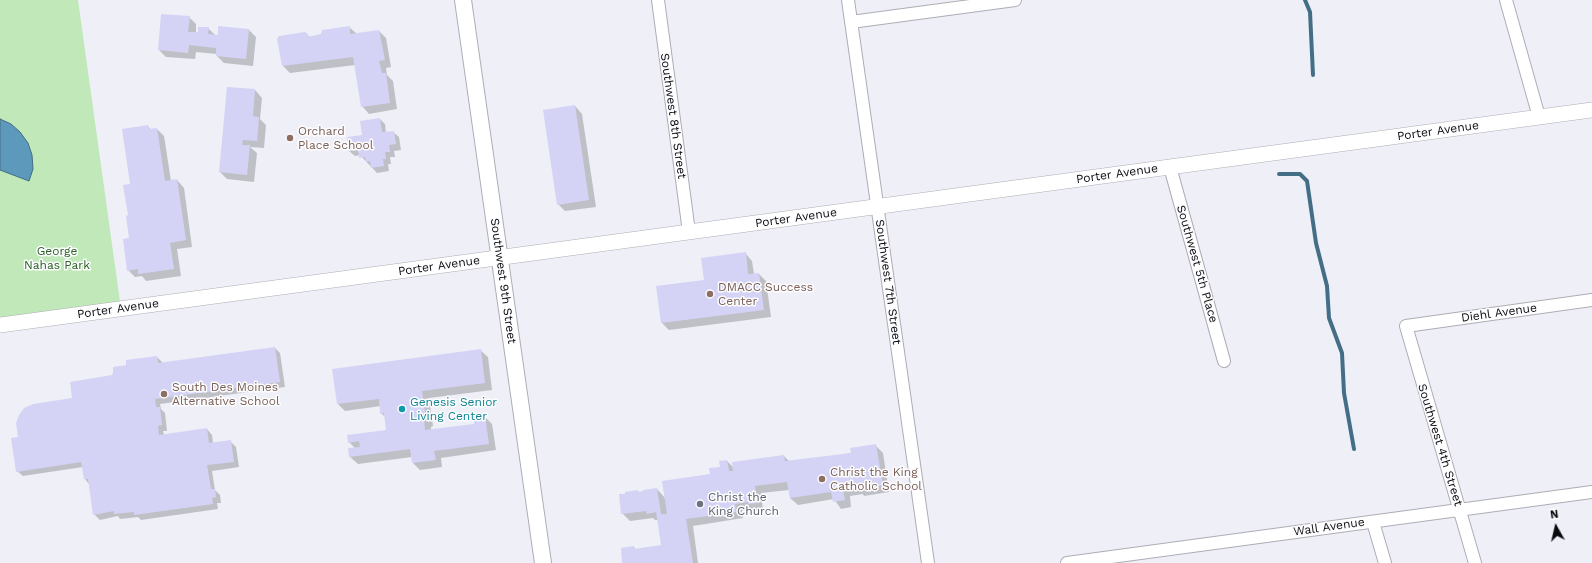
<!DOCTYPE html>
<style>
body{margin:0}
#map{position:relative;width:1592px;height:563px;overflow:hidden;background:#efeff8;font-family:"Work Sans",sans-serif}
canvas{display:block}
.north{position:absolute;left:1536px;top:507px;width:40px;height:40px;-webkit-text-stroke:3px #fdfdff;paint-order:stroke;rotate:352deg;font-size:11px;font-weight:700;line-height:16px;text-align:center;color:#0b0b0e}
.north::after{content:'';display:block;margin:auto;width:14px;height:18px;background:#0b0b0e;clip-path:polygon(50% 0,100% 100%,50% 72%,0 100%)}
</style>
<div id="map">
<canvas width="1592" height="563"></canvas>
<div class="north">N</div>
</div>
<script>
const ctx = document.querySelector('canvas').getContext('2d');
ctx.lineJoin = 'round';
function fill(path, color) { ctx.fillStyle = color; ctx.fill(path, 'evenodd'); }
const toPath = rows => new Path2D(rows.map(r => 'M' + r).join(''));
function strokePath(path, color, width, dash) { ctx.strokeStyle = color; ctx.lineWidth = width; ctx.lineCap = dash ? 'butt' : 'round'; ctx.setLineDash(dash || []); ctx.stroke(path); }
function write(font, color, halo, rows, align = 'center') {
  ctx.font = font + ' "Work Sans",sans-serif'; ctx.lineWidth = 3; ctx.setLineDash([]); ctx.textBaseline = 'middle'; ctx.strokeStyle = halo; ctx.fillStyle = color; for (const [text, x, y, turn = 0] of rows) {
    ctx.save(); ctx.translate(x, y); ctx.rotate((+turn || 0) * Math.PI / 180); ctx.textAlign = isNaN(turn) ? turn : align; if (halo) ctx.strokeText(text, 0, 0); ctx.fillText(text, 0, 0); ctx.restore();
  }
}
const green = toPath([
 [0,0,78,0,121,309,0,325]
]);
const water = toPath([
 [0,119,11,124,20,132,28,143,32,155,33,169,29,181,0,170,0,119]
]);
const shadow = toPath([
 [189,17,196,24,196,33,208,28,216,36,249,30,256,37,253,66,224,63,217,56,217,54,196,52,195,59,166,57,159,50],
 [349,27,357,34,379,31,386,38,391,67,386,68,387,75,393,81,397,109,369,114,362,106,355,65,290,73,283,66,278,39,307,35,310,37],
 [255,90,262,98,260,119,266,125,264,148,250,147,257,153,254,182,227,179,220,172],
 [575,106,582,114,596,207,565,211,558,204],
 [380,119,385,124,386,133,393,132,399,137,401,150,394,151,395,157,390,157,391,164,388,164,389,171,377,173,360,155,355,156,349,151],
 [148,126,151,130,157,129,164,136,171,181,177,180,184,188,192,247,177,249,181,276,146,281,142,276,135,277,128,270,130,239,129,216,131,185],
 [745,253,752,261,754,274,759,274,766,281,771,317,669,330,662,323,657,287,705,281],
 [275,348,280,353,285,387,160,404,161,409,165,413,167,431,163,431,164,435,207,429,212,435,213,443,230,441,236,447,239,467,212,471,215,490,220,495,221,503,217,503,218,509,141,520,138,517,120,519,118,516,100,520,94,514,89,484,85,479,83,467,23,476,17,471,19,438,73,399,128,366,157,357,163,363],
 [480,350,488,357,492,390,429,398,433,426,431,427,431,431,475,425,485,417,492,424,496,450,441,458,442,467,420,470,413,463,412,457,358,464,350,457,355,448,349,442,387,431,385,417,381,413,381,406,345,411,338,404,333,370],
 [876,446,883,453,889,492,864,496,863,494,850,496,851,507,841,509,834,499,798,505,790,498,789,490,761,493,763,510,756,511,754,509,742,511,743,518,693,526,698,563,624,563,634,547,636,550,662,546,658,520,655,520,653,518,630,521,622,513,638,491,639,493,657,489,665,498,711,475,721,468,727,461,734,468,784,456,790,462,852,453]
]);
const stream = toPath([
 [1305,0,1310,12,1313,75],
 [1279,174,1300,174,1307,181,1316,243,1327,286,1329,318,1342,353,1344,393,1354,449]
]);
const building = toPath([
 [161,14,190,16,188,32,198,32,198,27,209,27,208,34,218,35,218,26,249,29,246,59,216,56,216,48,189,45,188,53,158,50],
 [350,26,350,34,379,30,385,60,379,61,382,73,386,73,390,103,361,107,353,57,282,66,277,39,279,36,305,32,308,34,308,37,321,34,322,30],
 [227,87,255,89,253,116,259,117,257,141,243,140,242,145,250,145,247,175,219,172],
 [575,105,589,200,557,205,543,110],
 [380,118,382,132,394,131,396,144,389,145,390,152,385,152,386,159,383,159,384,166,371,168,370,161,366,162,365,157,359,158,358,150,348,151,347,137,362,135,360,121],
 [148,125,149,129,157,128,165,181,177,179,186,240,170,243,174,269,138,274,138,269,127,271,123,239,129,238,126,216,128,215,123,185,130,184,122,129],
 [746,252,748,274,759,273,764,310,661,323,656,286,704,280,701,258],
 [275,347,280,382,155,399,156,407,160,407,162,425,158,426,159,435,207,428,209,443,231,440,234,462,207,465,211,489,215,489,216,497,212,498,213,504,134,515,134,512,114,514,114,511,93,515,88,479,84,479,81,462,16,472,11,438,18,437,16,423,19,415,24,408,33,404,72,398,70,382,112,375,113,373,113,367,126,365,126,360,157,356,158,363],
 [481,349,485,383,422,391,426,419,424,420,425,430,474,424,473,417,485,416,489,444,434,451,436,460,412,463,410,449,349,457,348,448,360,447,359,441,348,443,347,435,386,430,384,413,380,414,379,399,337,404,332,369],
 [876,444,883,485,856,490,856,488,843,489,845,500,833,502,831,492,790,498,787,482,755,486,757,503,748,504,748,502,735,504,736,512,686,519,693,563,622,563,621,548,634,546,634,549,661,545,656,512,647,514,646,511,621,514,619,494,625,494,625,492,638,490,638,492,643,491,643,490,657,488,661,514,667,514,662,481,710,474,709,468,720,467,719,461,727,460,729,471,733,471,732,462,784,455,785,461,851,453,850,448]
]);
const minor = toPath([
 [658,0,689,232],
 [848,0,928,563],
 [1506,0,1539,117],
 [851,22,1015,0],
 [1170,167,1224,361],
 [1373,522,1385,563],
 [1067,563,1592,492],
 [1475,563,1406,326,1592,300]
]);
const tertiary = toPath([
 [0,325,1592,110]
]);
const secondary = toPath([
 [463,0,543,563]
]);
const markers = [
 [290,138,4,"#8d6e63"],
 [710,294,4,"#8d6e63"],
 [164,394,4,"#8d6e63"],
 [402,409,4,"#0f9aa8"],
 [822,479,4,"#8d6e63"],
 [700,504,4,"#6b7280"]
];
const streetNames = [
 ["Southwest 8th Street",673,116,82],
 ["Porter Avenue",1438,131,-8],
 ["Porter Avenue",1117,174,-8],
 ["Porter Avenue",796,218,-8],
 ["Southwest 5th Place",1197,264,74],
 ["Porter Avenue",439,266,-8],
 ["Southwest 9th Street",503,281,82],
 ["Southwest 7th Street",888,282,82],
 ["Porter Avenue",118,309,-8],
 ["Diehl Avenue",1499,313,-8],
 ["Southwest 4th Street",1440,445,73],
 ["Wall Avenue",1329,527,-8]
];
const educationNames = [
 ["Orchard",298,131],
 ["Place School",298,145],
 ["DMACC Success",718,287],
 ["Center",718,301],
 ["South Des Moines",172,387],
 ["Alternative School",172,401],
 ["Christ the King",830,472],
 ["Catholic School",830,486]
];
const parkNames = [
 ["George",57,251],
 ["Nahas Park",57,265]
];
const cultureNames = [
 ["Genesis Senior",410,402],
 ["Living Center",410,416]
];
const worshipNames = [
 ["Christ the",708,497],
 ["King Church",708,511]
];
fill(green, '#c0e8b9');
fill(water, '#5c99ba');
strokePath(water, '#446e86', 1);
fill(shadow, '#0003');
strokePath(stream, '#446e86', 4);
fill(building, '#d4d3f6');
strokePath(minor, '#aeadb6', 14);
strokePath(tertiary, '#aeadb6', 16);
strokePath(secondary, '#aeadb6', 18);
strokePath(minor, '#fff', 12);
strokePath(tertiary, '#fff', 15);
strokePath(secondary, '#fff', 16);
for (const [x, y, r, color] of markers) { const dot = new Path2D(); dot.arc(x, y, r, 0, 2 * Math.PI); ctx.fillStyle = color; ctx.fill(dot); strokePath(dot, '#fdfdff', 1.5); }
write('12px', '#0b0b0e', '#fdfdff', streetNames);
write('12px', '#785e54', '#fdfdff', educationNames, 'left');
write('12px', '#2a6022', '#fdfdff', parkNames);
write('12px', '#0d838f', '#fdfdff', cultureNames, 'left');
write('12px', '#5b616d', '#fdfdff', worshipNames, 'left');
</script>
